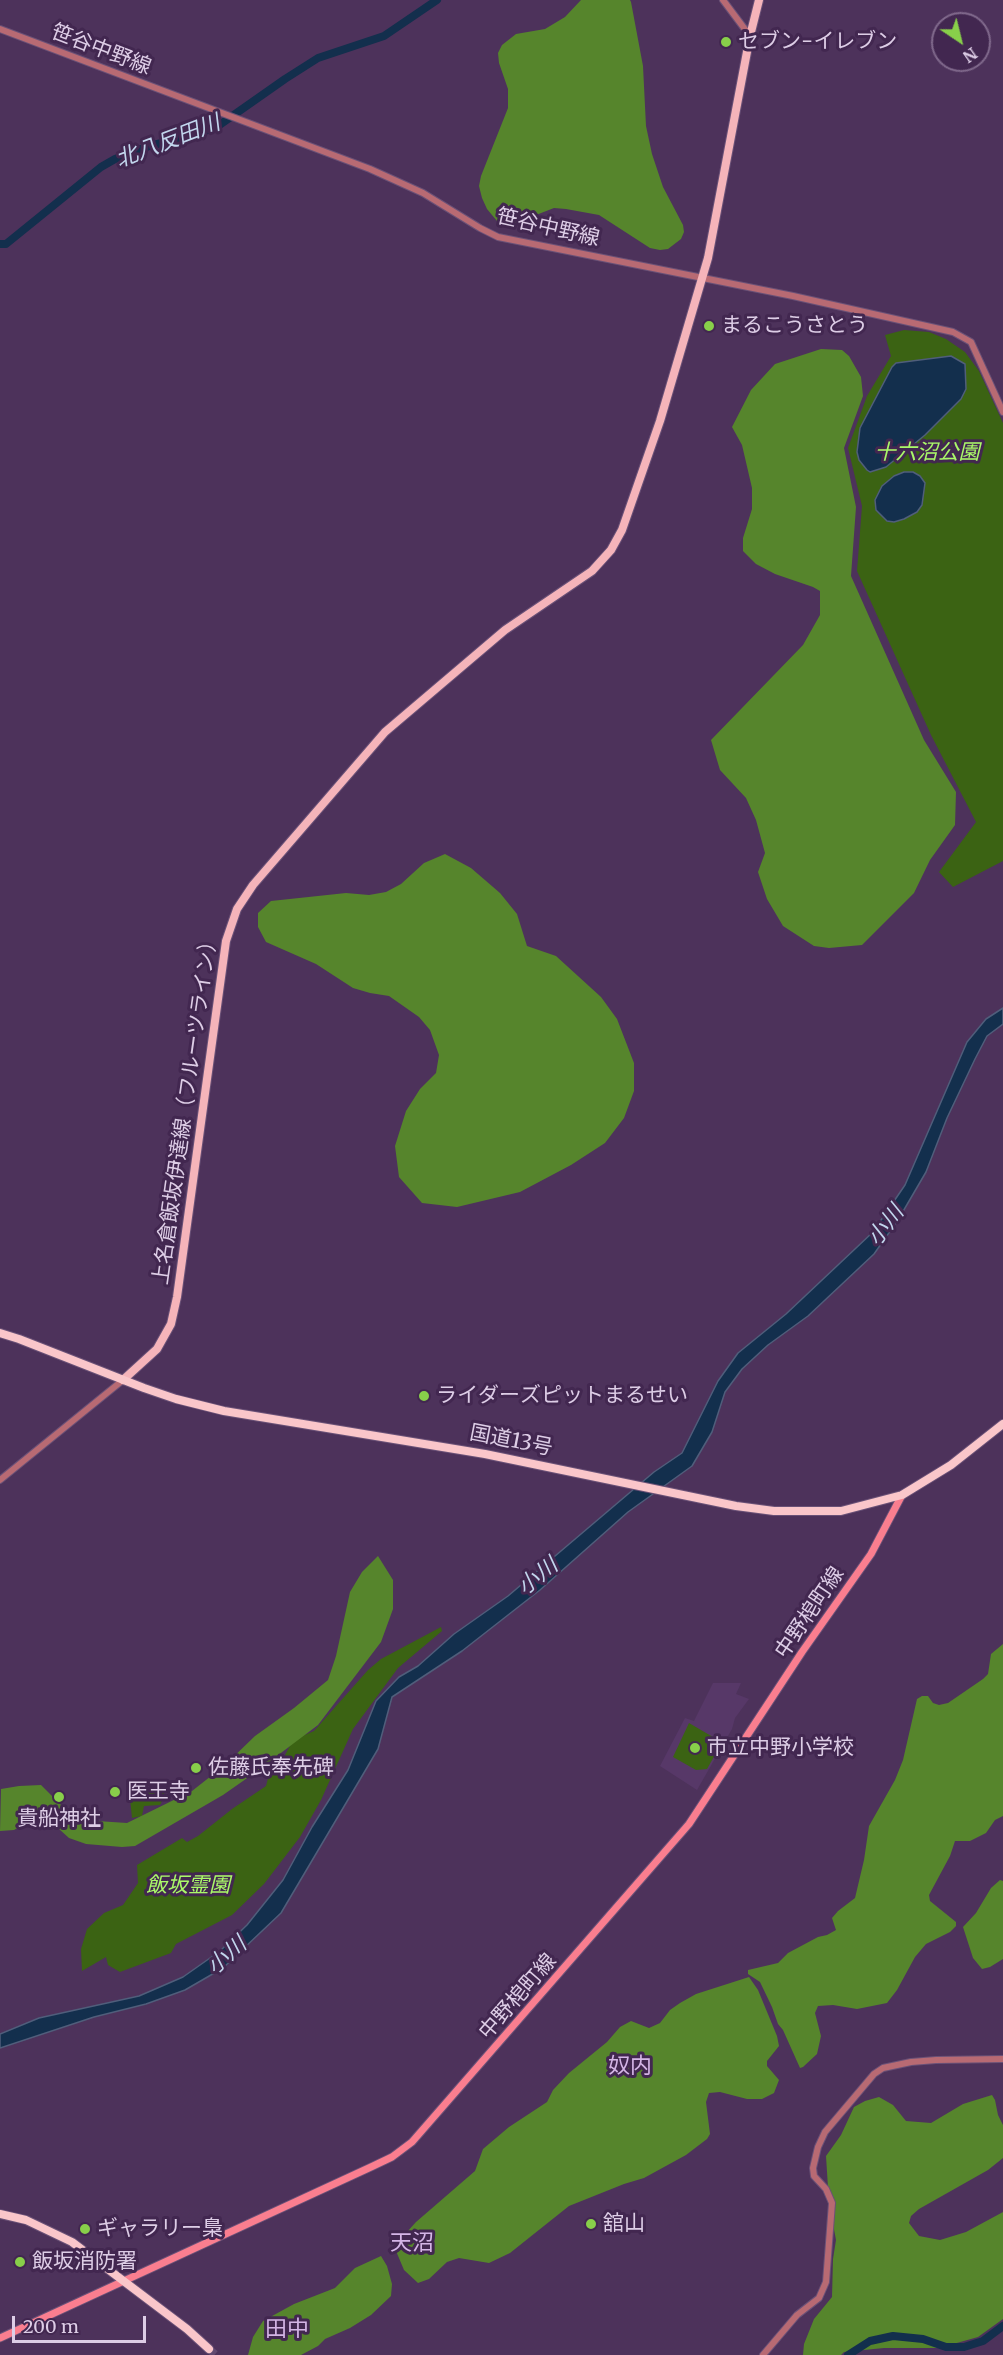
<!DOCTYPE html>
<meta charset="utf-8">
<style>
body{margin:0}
#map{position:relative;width:1003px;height:2355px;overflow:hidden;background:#4d325b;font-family:Merriweather,serif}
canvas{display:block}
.north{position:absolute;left:931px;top:12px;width:60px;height:60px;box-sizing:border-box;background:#422750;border:2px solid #80698c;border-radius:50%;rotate:145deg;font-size:16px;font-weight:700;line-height:24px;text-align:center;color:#ddcde6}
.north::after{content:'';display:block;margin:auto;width:21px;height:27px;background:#88cf4a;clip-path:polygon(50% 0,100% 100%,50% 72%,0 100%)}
.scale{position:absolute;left:12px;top:2316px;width:134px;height:27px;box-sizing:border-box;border:3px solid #ddcde6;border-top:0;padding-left:8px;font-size:18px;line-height:21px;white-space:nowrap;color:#ddcde6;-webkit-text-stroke:4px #422750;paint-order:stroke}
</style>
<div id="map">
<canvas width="1003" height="2355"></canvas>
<div class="north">N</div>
<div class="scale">200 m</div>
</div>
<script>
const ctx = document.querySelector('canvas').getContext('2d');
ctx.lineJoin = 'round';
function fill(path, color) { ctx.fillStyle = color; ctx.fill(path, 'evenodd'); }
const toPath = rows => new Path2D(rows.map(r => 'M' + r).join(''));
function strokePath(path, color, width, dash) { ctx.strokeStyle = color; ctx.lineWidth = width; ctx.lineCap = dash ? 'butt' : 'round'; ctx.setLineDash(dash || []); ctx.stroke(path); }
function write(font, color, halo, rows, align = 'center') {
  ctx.font = font + ' Merriweather,"Noto Sans JP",serif'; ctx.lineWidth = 6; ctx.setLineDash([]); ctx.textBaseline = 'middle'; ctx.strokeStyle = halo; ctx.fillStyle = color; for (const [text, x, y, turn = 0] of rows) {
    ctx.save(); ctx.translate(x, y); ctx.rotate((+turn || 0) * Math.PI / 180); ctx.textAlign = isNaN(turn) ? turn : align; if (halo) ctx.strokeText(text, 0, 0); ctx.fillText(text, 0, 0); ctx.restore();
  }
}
const built = toPath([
 [713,1683,741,1683,736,1694,749,1699,735,1718,732,1729,697,1790,660,1766,685,1718,694,1721]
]);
const green = toPath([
 [904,330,929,332,946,339,965,352,979,371,1003,423,1003,861,953,887,939,872,976,822,931,735,857,571,862,506,848,448,867,396,891,356,885,335],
 [441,1627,442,1631,398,1668,353,1729,321,1800,300,1837,264,1884,232,1915,176,1944,171,1953,120,1972,108,1965,106,1957,82,1971,81,1949,87,1929,104,1913,123,1905,138,1883,137,1865,182,1838,187,1842,198,1836,232,1809,266,1786,271,1767,284,1757,293,1740,314,1731,368,1670,381,1659],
 [689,1723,713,1737,720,1746,707,1769,696,1770,673,1757],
 [129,1789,162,1790,165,1795,160,1805,144,1806,142,1816,132,1818]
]);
const forest = toPath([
 [581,0,630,0,631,2,643,66,646,126,652,154,663,187,683,225,684,232,681,239,668,249,660,250,650,248,599,215,566,209,554,208,536,215,520,225,507,225,497,221,487,209,482,198,479,186,481,176,508,108,508,89,499,63,498,53,502,45,516,34,545,29,565,17],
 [821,349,842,350,849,356,861,377,863,396,844,448,856,507,851,576,924,740,956,792,955,825,930,860,914,893,862,945,829,948,814,946,783,926,767,899,758,872,765,853,756,820,746,798,720,770,711,740,803,645,820,615,820,591,813,587,775,574,756,564,743,551,743,538,752,509,752,488,742,445,732,427,751,390,775,364],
 [445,854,471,868,500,893,517,914,527,946,556,956,601,997,617,1019,634,1063,634,1091,624,1118,605,1143,571,1165,520,1192,457,1207,422,1203,399,1177,395,1146,406,1111,420,1089,436,1073,439,1055,430,1030,419,1017,389,996,370,993,353,988,316,964,266,942,258,927,258,913,271,901,346,893,369,895,386,892,401,884,424,863],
 [378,1556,393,1580,393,1609,381,1642,318,1725,253,1774,223,1795,135,1846,122,1847,86,1844,69,1838,59,1829,52,1817,43,1812,35,1812,26,1823,14,1830,0,1831,1,1789,19,1786,41,1785,61,1805,67,1819,127,1823,192,1791,225,1765,255,1736,294,1708,328,1680,336,1656,350,1592,362,1572],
 [1003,1644,1003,1816,995,1820,986,1833,970,1841,955,1841,950,1856,929,1895,930,1901,956,1922,956,1926,950,1932,926,1944,915,1957,897,1990,887,2003,857,2009,833,2005,818,2006,815,2013,821,2036,817,2054,803,2067,800,2068,783,2030,778,2024,772,2007,760,1982,748,1974,748,1970,778,1963,788,1953,818,1937,827,1935,836,1930,832,1918,838,1911,855,1898,864,1860,869,1826,895,1780,903,1760,917,1699,922,1696,928,1696,933,1703,939,1705,948,1703,983,1679,988,1674,991,1654],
 [1000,1880,1003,1881,1003,1959,990,1967,982,1969,973,1958,963,1927,976,1913,991,1888],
 [749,1977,758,1990,777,2036,779,2046,767,2061,767,2066,779,2080,774,2093,762,2099,747,2099,720,2092,709,2093,706,2102,710,2134,707,2139,686,2155,644,2178,624,2184,569,2206,510,2253,489,2263,459,2258,447,2262,429,2279,418,2283,404,2270,396,2251,397,2243,416,2222,475,2171,483,2149,509,2127,547,2102,553,2090,569,2073,607,2042,620,2027,631,2021,649,2028,660,2023,670,2010,680,2003,696,1994],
 [992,2095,995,2100,998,2115,1003,2125,1003,2158,988,2170,919,2209,911,2216,909,2223,919,2236,940,2240,966,2232,1003,2212,1003,2319,978,2337,939,2348,884,2348,844,2352,841,2355,803,2355,804,2344,814,2319,832,2297,833,2259,836,2240,829,2203,826,2156,841,2135,854,2107,865,2101,879,2097,893,2105,906,2121,931,2123,963,2104],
 [381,2256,387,2266,392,2284,391,2296,371,2315,350,2328,325,2339,318,2346,301,2355,248,2355,253,2337,263,2321,294,2304,335,2288,355,2268]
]);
const water = toPath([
 [951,356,965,364,966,389,961,399,925,435,886,467,870,472,867,470,859,460,857,452,860,428,892,367,896,363,951,356],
 [904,472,913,472,920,476,925,483,922,505,917,512,904,519,894,522,887,521,876,510,875,500,882,486,894,476,904,472],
 [1003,1008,1003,1024,987,1036,975,1059,947,1118,926,1172,898,1220,874,1254,808,1316,768,1345,742,1369,725,1392,712,1432,692,1466,628,1512,540,1590,462,1651,392,1697,378,1749,281,1913,223,1968,185,1990,146,2004,94,2017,0,2048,0,2034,39,2018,139,1996,183,1977,220,1951,247,1925,283,1880,312,1827,348,1770,376,1701,399,1677,418,1666,454,1634,508,1596,654,1472,682,1453,718,1381,738,1353,786,1314,873,1232,905,1185,967,1042,986,1019,1003,1008]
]);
const river = toPath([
 [0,244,6,244,101,167,115,159,149,146,191,136,218,126,285,79,318,58,384,36,437,0],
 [848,2355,870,2341,893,2336,923,2339,946,2347,964,2347,983,2341,1003,2326]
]);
const trunkTunnel = toPath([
 [209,2349,216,2355]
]);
const tertiary = toPath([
 [723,0,750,36],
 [0,29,370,169,423,193,480,228,498,237,793,296,953,332,971,342,1003,412],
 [0,1480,123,1380],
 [763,2355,797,2315,819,2298,826,2282,832,2203,826,2189,814,2176,813,2168,818,2147,825,2132,874,2074,883,2068,911,2062,936,2060,1003,2059]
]);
const secondary = toPath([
 [0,2338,371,2167,392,2157,412,2142,689,1824,802,1652,871,1554,902,1495]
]);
const primary = toPath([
 [123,1380,157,1349,171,1324,177,1297,226,941,237,909,253,885,385,732,505,630,592,571,611,550,622,530,660,421,708,258,750,36,759,0]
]);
const trunk = toPath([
 [0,1333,19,1339,144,1388,176,1399,224,1411,485,1454,736,1506,774,1511,841,1511,902,1495,951,1465,1003,1424],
 [0,2214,26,2220,72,2242,187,2329,209,2349]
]);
const markers = [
 [726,42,6,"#88cf4a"],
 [709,326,6,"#88cf4a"],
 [424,1396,6,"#88cf4a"],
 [695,1748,6,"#88cf4a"],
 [196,1768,6,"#88cf4a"],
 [115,1792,6,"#88cf4a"],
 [59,1797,6,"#88cf4a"],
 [591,2224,6,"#88cf4a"],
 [85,2229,6,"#88cf4a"],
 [20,2262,6,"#88cf4a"]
];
const poiNames = [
 ["セブン-イレブン",738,42],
 ["まるこうさとう",721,326],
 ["ライダーズピットまるせい",436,1396],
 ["市立中野小学校",707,1748],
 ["佐藤氏奉先碑",208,1768],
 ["医王寺",127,1792],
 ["貴船神社",59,1819,"center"],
 ["舘山",603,2224],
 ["ギャラリー梟",97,2229],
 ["飯坂消防署",32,2262]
];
const streetNames = [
 ["笹谷中野線",101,50,21],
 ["笹谷中野線",548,228,13],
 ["上名倉飯坂伊達線（フルーツライン）",186,1108,-82],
 ["国道13号",511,1441,11],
 ["中野梍町線",810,1613,-56],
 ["中野梍町線",518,1997,-49]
];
const parkNames = [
 ["十六沼公園",927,453],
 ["飯坂霊園",188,1886]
];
const waterNames = [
 ["北八反田川",168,142,-21],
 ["小川",886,1226,-53],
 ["小川",538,1577,-39],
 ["小川",227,1956,-41]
];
const neighbourhoodNames = [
 ["奴内",630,2067],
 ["天沼",412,2244],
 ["田中",287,2330]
];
fill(built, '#573868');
fill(green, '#3b6313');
fill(forest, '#56852c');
fill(water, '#132f4d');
strokePath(water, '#505e7b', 1.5);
strokePath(river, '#132f4d', 8);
strokePath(trunkTunnel, '#634970', 8, [8, 4]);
strokePath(tertiary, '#6a5177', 8);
strokePath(secondary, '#6a5177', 9);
strokePath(primary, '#6a5177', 10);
strokePath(trunk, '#6a5177', 10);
strokePath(tertiary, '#b86a73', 6);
strokePath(secondary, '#fa7e8f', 7);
strokePath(primary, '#f5b4ba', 8);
strokePath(trunk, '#fac6ca', 8);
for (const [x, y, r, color] of markers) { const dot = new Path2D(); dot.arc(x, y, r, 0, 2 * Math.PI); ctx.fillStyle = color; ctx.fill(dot); strokePath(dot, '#422750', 2); }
write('21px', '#ddcde6', '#422750', poiNames, 'left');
write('21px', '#ddcde6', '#422750', streetNames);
write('italic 21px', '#aaf969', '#422750', parkNames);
write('italic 22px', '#c2d6ed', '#422750', waterNames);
write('22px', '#d4b5e6', '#422750', neighbourhoodNames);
</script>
